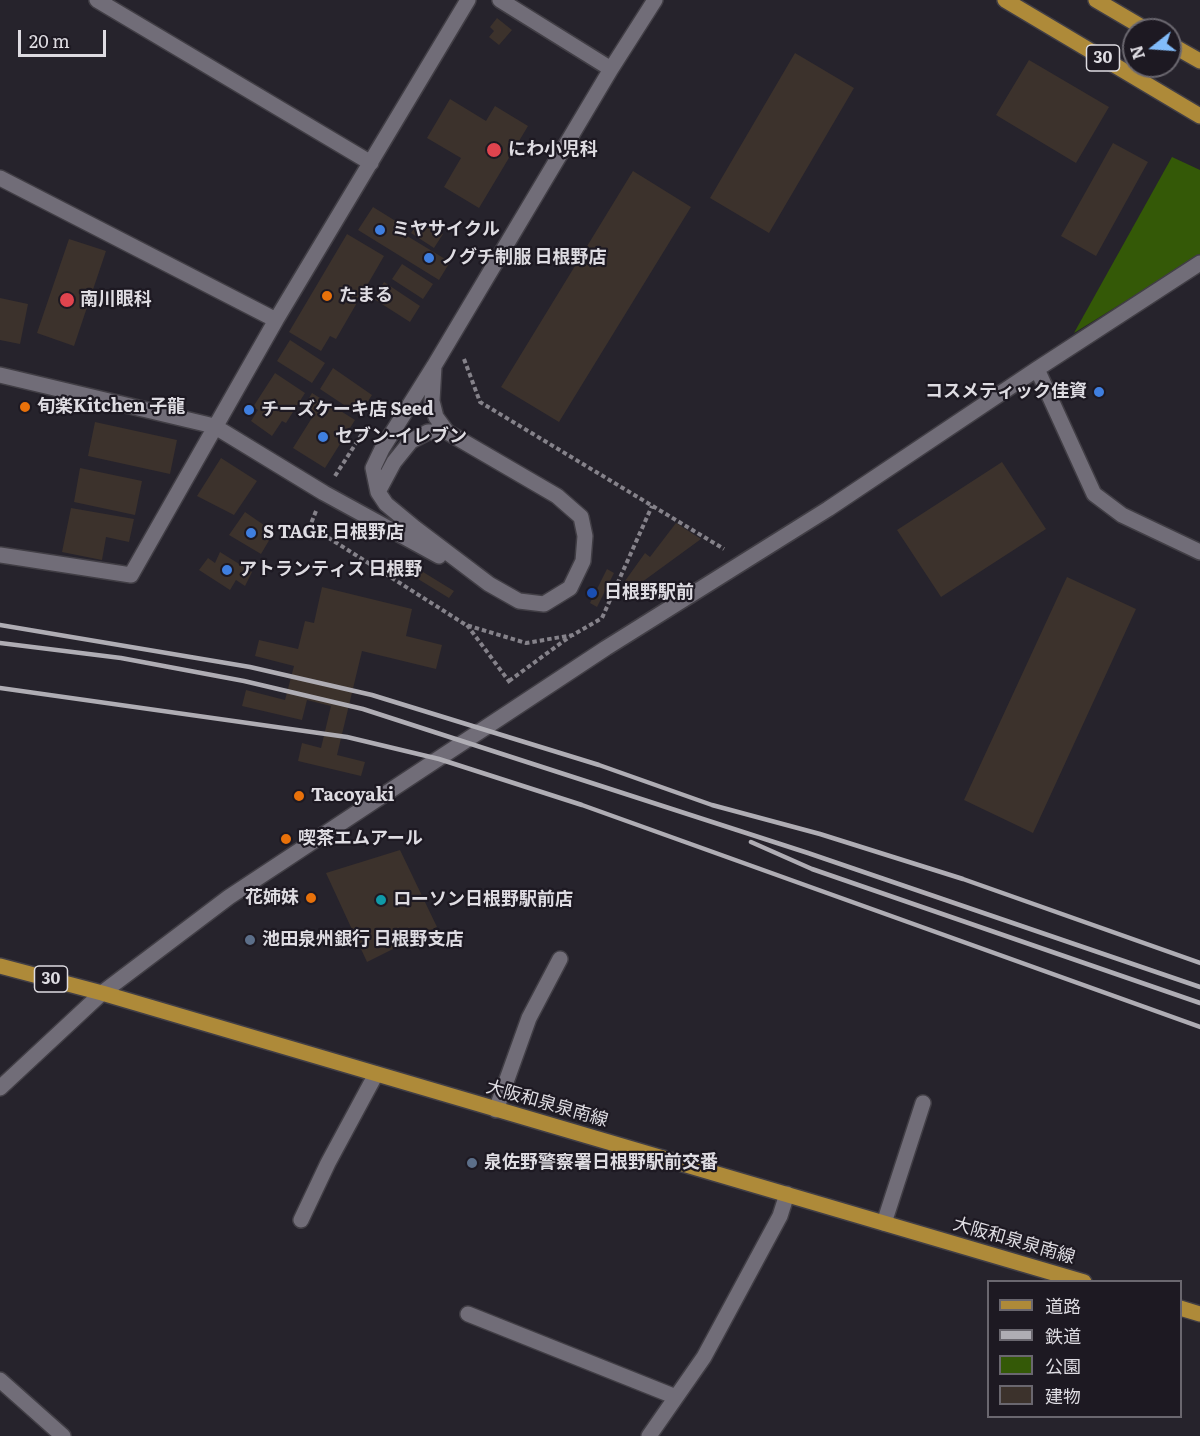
<!DOCTYPE html>
<meta charset="utf-8">
<style>
body{margin:0}
#map{position:relative;width:1200px;height:1436px;overflow:hidden;background:#26232c;font-family:Literata,"Noto Sans JP",serif}
canvas{display:block}
.legend{position:absolute;left:987px;top:1280px;width:195px;height:138px;box-sizing:border-box;background:#1d1922;border:2px solid #6a676f;margin:0;padding:8px 10px;list-style:none;font-size:18px;color:#dedce2}
.legend li{display:flex;align-items:center;gap:12px;height:30px}
.legend b{width:30px;border:2px solid #6a676f}
.north{position:absolute;left:1122px;top:18px;width:60px;height:60px;box-sizing:border-box;background:#1d1922;border:2px solid #6a676f;border-radius:50%;rotate:253deg;font-size:16px;font-weight:700;line-height:24px;text-align:center;color:#dedce2}
.north::after{content:'';display:block;margin:auto;width:21px;height:27px;background:#82bcfa;clip-path:polygon(50% 0,100% 100%,50% 72%,0 100%)}
.scale{position:absolute;left:18px;top:30px;width:88px;height:27px;box-sizing:border-box;border:3px solid #dedce2;border-top:0;padding-left:8px;font-size:18px;line-height:21px;white-space:nowrap;color:#dedce2;-webkit-text-stroke:4px #1d1922;paint-order:stroke}
</style>
<div id="map">
<canvas width="1200" height="1436"></canvas>
<ul class="legend">
<li><b style="height:8px;background:#ae8a39"></b>道路</li>
<li><b style="height:8px;background:#afadb4"></b>鉄道</li>
<li><b style="height:16px;background:#345907"></b>公園</li>
<li><b style="height:16px;background:#3c322c"></b>建物</li>
</ul>
<div class="north">N</div>
<div class="scale">20 m</div>
</div>
<script>
const ctx = document.querySelector('canvas').getContext('2d');
ctx.lineJoin = 'round';
function fill(path, color) { ctx.fillStyle = color; ctx.fill(path, 'evenodd'); }
const toPath = rows => new Path2D(rows.map(r => 'M' + r).join(''));
function strokePath(path, color, width, dash) { ctx.strokeStyle = color; ctx.lineWidth = width; ctx.lineCap = dash ? 'butt' : 'round'; ctx.setLineDash(dash || []); ctx.stroke(path); }
function write(font, color, halo, rows, align = 'center') {
  ctx.font = font + ' Literata,"Noto Sans JP",serif'; ctx.lineWidth = 4.5; ctx.setLineDash([]); ctx.textBaseline = 'middle'; ctx.strokeStyle = halo; ctx.fillStyle = color; for (const [text, x, y, turn = 0] of rows) {
    ctx.save(); ctx.translate(x, y); ctx.rotate((+turn || 0) * Math.PI / 180); ctx.textAlign = isNaN(turn) ? turn : align; if (halo) ctx.strokeText(text, 0, 0); ctx.fillText(text, 0, 0); ctx.restore();
  }
}
const green = toPath([
 [1172,157,1200,170,1200,255,1074,333]
]);
const building = toPath([
 [497,18,512,30,499,45,489,37,494,31,490,27],
 [795,53,854,88,769,233,710,198],
 [1029,60,1109,107,1076,163,996,115],
 [450,99,486,121,495,106,528,126,479,208,444,187,461,158,427,138],
 [1113,143,1148,162,1096,256,1061,236],
 [633,171,691,207,559,422,501,387],
 [373,207,402,225,399,231,450,262,439,280,358,230],
 [420,220,443,234,434,248,411,233],
 [347,234,384,256,336,339,330,336,321,351,289,332],
 [69,239,106,251,74,346,37,333],
 [402,264,433,284,423,299,392,279],
 [384,282,420,306,410,322,374,299],
 [0,298,28,304,20,344,0,340],
 [290,340,325,363,312,383,277,361],
 [333,368,372,395,359,415,320,389],
 [275,373,305,393,286,423,282,421,272,436,251,421,258,410,253,407],
 [312,393,355,420,325,468,293,448,315,413,304,407],
 [95,422,177,440,170,474,88,456],
 [221,458,257,481,234,515,197,496],
 [1002,462,1046,529,941,597,897,530],
 [80,468,142,481,135,515,74,502],
 [71,508,134,519,129,542,106,537,102,560,62,552],
 [245,512,274,532,261,554,229,535],
 [676,523,701,539,627,593,625,581,645,553,650,557],
 [220,552,252,572,245,586,236,580,230,590,199,570,208,558,215,563],
 [410,564,454,591,449,598,405,571],
 [607,569,614,573,597,607,590,603],
 [1067,577,1136,609,1033,833,964,800],
 [322,587,412,609,406,636,442,645,436,669,362,651,337,755,365,762,361,776,298,761,302,743,321,748,331,706,307,700,302,720,242,706,246,690,285,700,294,666,255,656,259,640,298,649,305,621,314,623],
 [400,850,437,927,367,962,326,873]
]);
const path = toPath([
 [464,359,480,402,724,549],
 [335,476,362,434],
 [316,511,310,526,466,625,526,643,573,635,602,618,652,506],
 [467,625,511,684],
 [509,681,572,635]
]);
const minor = toPath([
 [97,0,371,163],
 [500,0,611,69],
 [0,178,276,320],
 [434,366,432,401,436,417,447,432,557,496,581,517,585,536,583,561,570,588,544,604,519,601,489,584,415,528,386,504,378,492,373,468,382,449,434,366,611,69,655,0],
 [1037,369,1094,494,1122,515,1200,552],
 [0,375,214,426,324,493,439,556],
 [378,492,394,462,411,441,428,432,447,432],
 [0,555,131,575,276,320,468,0],
 [0,1088,102,993,229,897,606,648,828,509,1037,369,1200,263],
 [496,1110,529,1018,560,959],
 [301,1220,328,1163,376,1074],
 [884,1223,923,1103],
 [468,1314,676,1397],
 [0,1380,63,1436],
 [649,1436,704,1357,780,1216,787,1194]
]);
const major = toPath([
 [1005,0,1200,116],
 [1096,0,1147,30],
 [1170,44,1200,61],
 [0,966,102,993,1084,1282],
 [1180,1308,1200,1314]
]);
const rail = toPath([
 [0,625,250,667,372,695,599,765,712,805,820,834,963,879,1200,963],
 [0,643,121,658,244,681,363,709,808,853,1200,987],
 [0,688,347,737,439,759,582,805,1200,1027],
 [751,842,812,869,1200,1003]
]);
const markers = [
 [494,150,8,"#e0444e"],
 [380,230,6,"#3f7fe0"],
 [429,258,6,"#3f7fe0"],
 [327,296,6,"#e8710a"],
 [67,300,8,"#e0444e"],
 [1099,392,6,"#3f7fe0"],
 [25,407,6,"#e8710a"],
 [249,410,6,"#3f7fe0"],
 [323,437,6,"#3f7fe0"],
 [251,533,6,"#3f7fe0"],
 [227,570,6,"#3f7fe0"],
 [592,593,6,"#1a4fb4"],
 [299,796,6,"#e8710a"],
 [286,839,6,"#e8710a"],
 [311,898,6,"#e8710a"],
 [381,900,6,"#0f9aa8"],
 [250,940,6,"#5c6f8a"],
 [472,1163,6,"#5c6f8a"]
];
const shields = [
 [1103,58,33],
 [51,979,33]
];
const shieldNames = [
 ["30",1103,58],
 ["30",51,979]
];
const poiNames = [
 ["にわ小児科",508,150],
 ["ミヤサイクル",392,230],
 ["ノグチ制服 日根野店",441,258],
 ["たまる",339,296],
 ["南川眼科",80,300],
 ["コスメティック佳資",1087,392,"right"],
 ["旬楽Kitchen 子龍",37,407],
 ["チーズケーキ店 Seed",261,410],
 ["セブン-イレブン",335,437],
 ["S TAGE 日根野店",263,533],
 ["アトランティス 日根野",239,570],
 ["日根野駅前",604,593],
 ["Tacoyaki",311,796],
 ["喫茶エムアール",298,839],
 ["花姉妹",299,898,"right"],
 ["ローソン日根野駅前店",393,900],
 ["池田泉州銀行 日根野支店",262,940],
 ["泉佐野警察署日根野駅前交番",484,1163]
];
const streetNames = [
 ["大阪和泉泉南線",547,1104,16],
 ["大阪和泉泉南線",1014,1241,16]
];
fill(green, '#345907');
fill(building, '#3c322c');
strokePath(minor, '#413e45', 18);
strokePath(major, '#413e45', 18);
strokePath(path, '#85828a', 4, [4.5, 3]);
strokePath(minor, '#716d78', 15);
strokePath(major, '#ae8a39', 15);
strokePath(rail, '#afadb4', 4.5);
for (const [x, y, r, color] of markers) { const dot = new Path2D(); dot.arc(x, y, r, 0, 2 * Math.PI); ctx.fillStyle = color; ctx.fill(dot); strokePath(dot, '#1d1922', 2); }
for (const [x, y, w] of shields) { const box = new Path2D(); box.roundRect(x - w / 2, y - 13, w, 26, 4.5); ctx.fillStyle = '#1d1922'; ctx.fill(box); strokePath(box, '#dedce2', 1.5); }
write('bold 16px', '#dedce2', null, shieldNames);
write('bold 18px', '#dedce2', '#1d1922', poiNames, 'left');
write('18px', '#dedce2', '#1d1922', streetNames);
</script>
